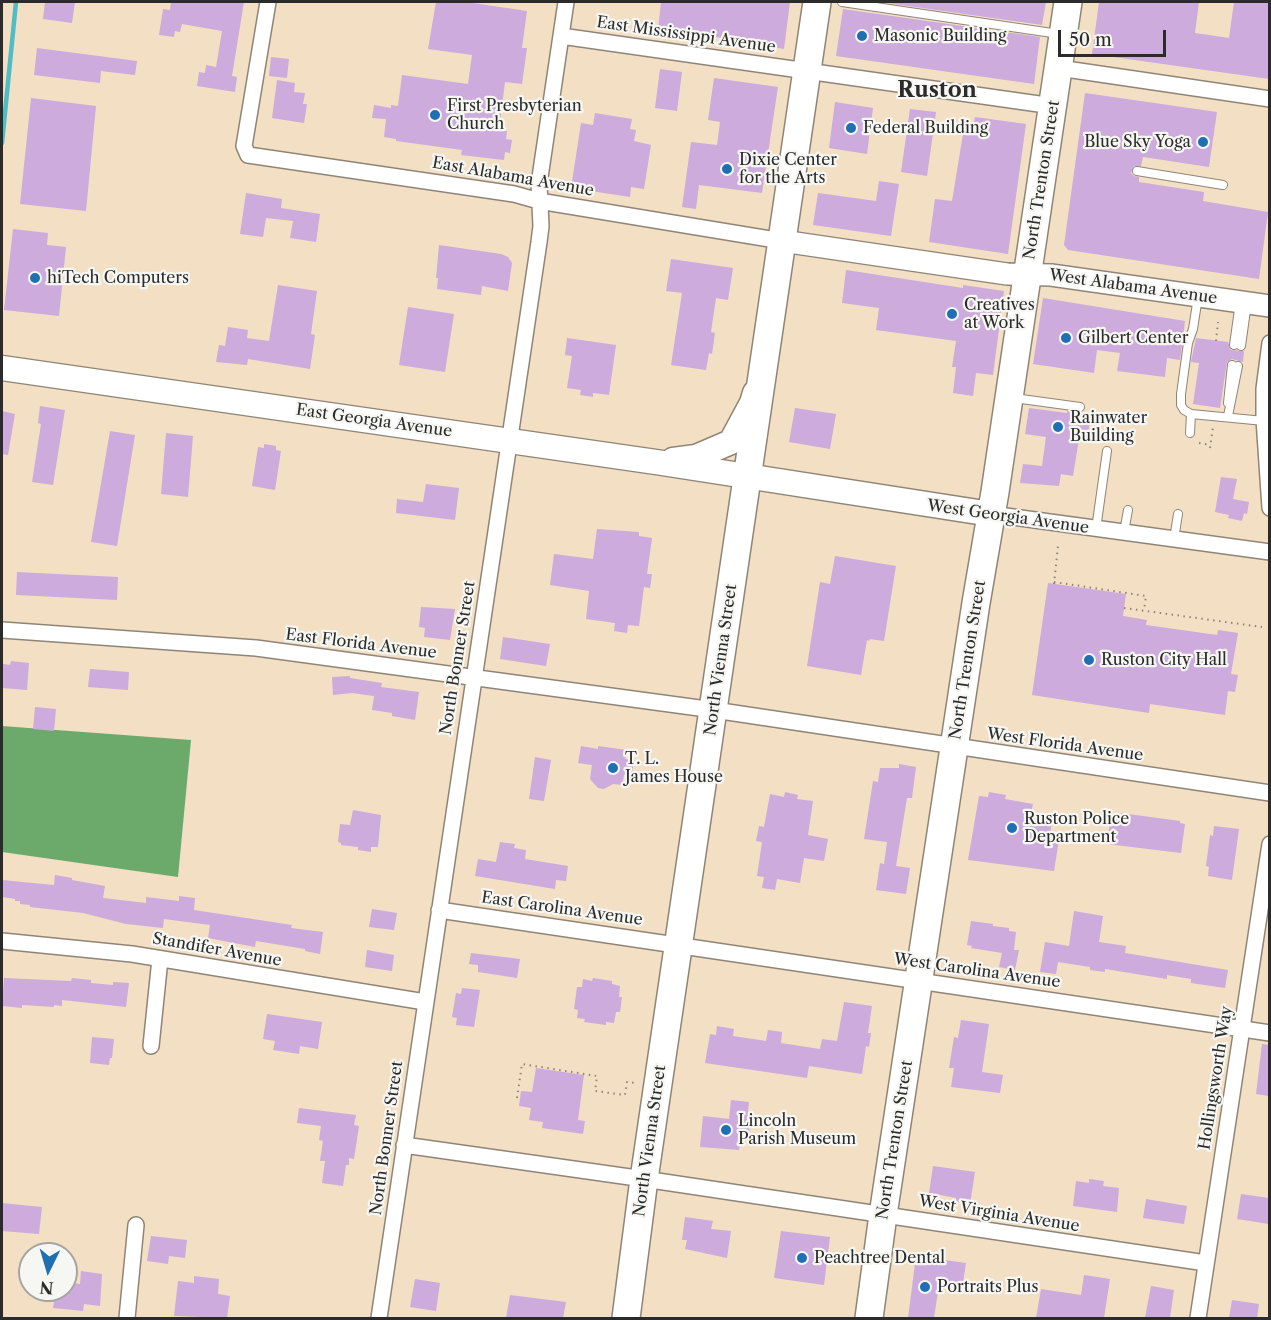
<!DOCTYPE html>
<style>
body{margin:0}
#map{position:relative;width:1271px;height:1320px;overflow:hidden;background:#f3dfc3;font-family:"Libre Caslon Text",serif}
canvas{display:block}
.frame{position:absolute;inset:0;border:3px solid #2b2b2b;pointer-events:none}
.north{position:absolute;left:18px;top:1242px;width:60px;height:60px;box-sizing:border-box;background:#f6f6f2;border:2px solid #a5a5a2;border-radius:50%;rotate:185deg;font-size:16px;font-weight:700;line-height:24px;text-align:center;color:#2b2b2b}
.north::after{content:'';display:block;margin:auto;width:21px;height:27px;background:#1f6fb2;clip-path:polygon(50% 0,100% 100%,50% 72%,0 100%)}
.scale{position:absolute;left:1058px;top:30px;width:108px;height:27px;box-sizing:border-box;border:3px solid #2b2b2b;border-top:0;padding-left:8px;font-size:18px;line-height:21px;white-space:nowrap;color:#2b2b2b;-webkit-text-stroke:4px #f6f6f2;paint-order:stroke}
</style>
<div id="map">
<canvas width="1271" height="1320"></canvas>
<div class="frame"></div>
<div class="north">N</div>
<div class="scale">50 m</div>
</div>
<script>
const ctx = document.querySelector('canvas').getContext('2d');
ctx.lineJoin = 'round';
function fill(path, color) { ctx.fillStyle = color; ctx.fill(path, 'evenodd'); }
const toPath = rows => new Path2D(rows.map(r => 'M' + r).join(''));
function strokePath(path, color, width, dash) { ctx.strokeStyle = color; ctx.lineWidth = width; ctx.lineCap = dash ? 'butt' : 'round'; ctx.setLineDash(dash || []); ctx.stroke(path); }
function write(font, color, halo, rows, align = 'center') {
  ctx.font = font + ' "Libre Caslon Text",serif'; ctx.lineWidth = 4.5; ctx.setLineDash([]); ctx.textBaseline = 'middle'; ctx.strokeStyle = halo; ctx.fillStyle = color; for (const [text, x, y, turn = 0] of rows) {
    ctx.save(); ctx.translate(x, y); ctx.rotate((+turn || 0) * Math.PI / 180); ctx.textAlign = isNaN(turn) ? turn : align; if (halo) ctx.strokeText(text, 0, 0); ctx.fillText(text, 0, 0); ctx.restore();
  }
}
const forest = toPath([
 [2,726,191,740,178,877,2,852]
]);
const stream = toPath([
 [2,143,16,2]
]);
const building = toPath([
 [45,2,75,2,72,23,43,19],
 [171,2,244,2,232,76,237,77,235,92,197,86,199,72,205,73,206,65,216,67,222,31,182,24,180,32,175,31,174,37,159,35,163,9,170,10],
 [436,2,466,2,527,11,522,48,527,48,522,84,505,82,499,130,507,131,506,139,512,140,510,153,505,152,504,160,461,155,462,150,396,141,396,139,384,137,386,119,372,118,374,105,391,108,391,105,398,106,402,75,468,84,472,55,428,49],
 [661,2,790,2,784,49,705,35,658,30],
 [880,2,1046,2,1042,25],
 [1099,2,1199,2,1195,33,1229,38,1234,2,1269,2,1269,79,1092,54],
 [843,9,1040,37,1034,84,836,56],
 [37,48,137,61,135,75,101,71,100,83,34,75],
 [271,57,289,59,287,78,269,76],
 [660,69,682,72,677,111,655,108],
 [714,78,778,87,762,193,699,185,696,209,682,207,691,142,717,145,720,122,708,120],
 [277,80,295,83,294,92,305,93,303,104,307,104,304,123,272,118],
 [1085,93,1217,112,1209,167,1143,157,1141,166,1134,166,1131,173,1134,176,1139,177,1139,182,1204,192,1203,201,1268,212,1259,279,1068,250,1064,245],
 [31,98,96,106,86,211,20,204],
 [835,102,873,108,867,154,829,148],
 [910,109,936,112,927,176,901,172],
 [595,113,632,119,630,129,636,130,634,141,651,145,644,189,631,187,630,197,571,188,581,123,593,125],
 [975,117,1026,124,1008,254,929,242,935,199,952,201,963,134,972,135],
 [879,181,899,184,891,236,813,225,818,193,876,201],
 [246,193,282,199,281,208,320,214,316,242,290,238,293,221,266,218,263,237,240,234],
 [13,229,48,233,47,245,66,247,59,316,4,310],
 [439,245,501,254,508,257,512,263,508,291,482,286,481,295,437,289,438,278,436,278],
 [671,259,733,268,728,300,716,298,711,332,715,333,712,354,709,353,706,370,671,365,682,293,666,291],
 [846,270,963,288,963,285,1004,291,993,375,976,373,973,396,953,393,956,367,952,367,956,341,876,330,879,308,842,303],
 [278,285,317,291,311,334,315,335,310,369,248,359,247,365,216,362,219,345,225,346,228,327,248,330,247,338,269,341],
 [1043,298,1185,321,1180,360,1167,358,1165,377,1117,371,1120,353,1097,350,1094,373,1033,364],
 [408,307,454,314,445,372,399,365],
 [567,338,616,345,609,395,593,393,593,397,580,395,581,390,567,388,572,356,565,355],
 [1196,338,1228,342,1231,350,1244,351,1243,362,1232,359,1227,362,1220,408,1193,404,1199,363,1191,362],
 [40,406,65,410,53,485,32,482,41,424,38,423],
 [795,408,836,414,830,449,789,442],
 [1029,408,1067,413,1067,411,1079,413,1078,418,1090,420,1087,440,1079,439,1073,476,1061,474,1059,486,1020,483,1023,464,1042,466,1046,437,1025,434],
 [2,411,15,414,8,455,2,454],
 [110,431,135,435,117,546,91,542],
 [166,433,193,436,188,497,161,494],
 [264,444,276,446,276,450,281,451,275,490,252,486,258,447,264,448],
 [1221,477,1237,479,1233,499,1249,502,1247,514,1244,513,1242,521,1228,518,1229,515,1215,512],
 [426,484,459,488,455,520,396,513,397,499,423,502],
 [597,529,639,532,639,536,652,538,647,574,652,574,650,588,644,587,639,626,628,625,627,633,614,631,615,623,586,619,589,591,550,585,554,554,593,559],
 [835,556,896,566,884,641,870,639,869,641,867,640,861,675,807,666,820,582,830,584],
 [17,572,118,577,117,600,16,595],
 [1048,583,1126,594,1123,616,1147,620,1146,625,1217,635,1218,630,1238,633,1231,674,1238,675,1235,692,1228,691,1225,715,1150,704,1149,713,1032,695],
 [421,607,455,609,450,640,424,637,425,628,419,627],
 [503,637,550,644,546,666,500,659],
 [11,661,29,663,27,690,2,688,3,664,10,665],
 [90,669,129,672,128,690,88,687],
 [350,676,350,678,382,683,381,687,419,692,415,720,392,716,392,713,372,710,374,696,352,693,333,695,332,677],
 [35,707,56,709,54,731,33,729],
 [581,746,598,749,598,746,627,750,625,759,634,760,632,776,624,775,622,785,613,784,604,789,598,788,590,779,592,765,578,763],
 [535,757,551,760,544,801,529,799],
 [899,764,916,767,912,798,907,798,896,866,910,868,906,894,876,890,880,863,884,864,887,842,864,839,873,781,878,782,880,768,899,768],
 [785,792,798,795,797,799,813,801,808,835,828,839,824,861,804,858,800,883,777,879,775,890,762,888,764,877,757,876,762,842,756,841,759,826,764,827,770,794,784,797],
 [989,792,1006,795,1005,799,1033,804,1031,813,1053,817,1049,839,1059,840,1054,871,968,860,979,796,988,797],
 [353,810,381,815,378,847,371,847,371,852,358,850,358,847,341,845,341,843,338,842,340,824,350,825],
 [1121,813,1180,821,1180,823,1185,824,1181,853,1107,844,1111,814,1121,816],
 [1214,826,1239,829,1232,880,1208,876,1209,867,1206,866,1210,835,1213,836],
 [500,842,515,844,514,848,526,850,525,859,568,866,566,881,556,880,555,889,475,876,478,859,496,862],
 [55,875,72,878,72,880,105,886,103,898,146,903,146,897,179,901,179,896,195,898,194,910,292,925,291,928,323,932,320,954,305,951,305,949,256,941,255,947,208,938,210,925,164,919,163,928,126,924,83,913,30,907,30,905,20,904,20,901,15,901,15,899,2,897,2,880,54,885],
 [372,909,397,913,394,930,369,927],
 [1074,911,1103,916,1099,942,1126,946,1125,953,1228,970,1225,988,1191,983,1191,979,1167,975,1167,979,1105,969,1105,972,1090,970,1090,967,1058,962,1056,974,1040,972,1045,942,1069,946],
 [971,921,993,924,993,926,1009,928,1009,931,1016,932,1014,950,1019,950,1015,970,999,967,1002,953,971,948,972,946,967,945],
 [367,950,394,955,392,971,365,967],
 [471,953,520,959,517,978,478,972,478,965,469,964],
 [4,978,71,981,72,978,91,980,91,983,113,985,113,982,129,983,126,1007,62,1000,62,1006,54,1005,54,1007,22,1005,22,1008,2,1006],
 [593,978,612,981,612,984,620,986,619,997,622,997,620,1012,616,1012,614,1023,606,1022,606,1025,584,1022,585,1019,577,1018,578,1010,574,1009,577,987,582,987,583,979,592,981],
 [462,988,480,990,474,1027,456,1025,457,1018,452,1017,456,993,461,994],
 [844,1002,872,1006,868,1033,871,1033,869,1047,866,1046,862,1074,809,1066,807,1078,705,1063,710,1034,716,1035,717,1026,734,1029,733,1036,766,1041,768,1030,782,1032,781,1043,820,1049,822,1039,837,1041],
 [267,1014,322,1022,318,1049,300,1046,299,1054,273,1050,275,1041,263,1039],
 [961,1020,989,1024,982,1072,1003,1075,1000,1093,951,1087,954,1068,949,1068,954,1037,958,1038],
 [92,1037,114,1039,112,1058,110,1058,109,1065,90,1063],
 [1262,1044,1269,1045,1269,1096,1256,1094],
 [536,1068,584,1075,578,1120,585,1121,583,1134,542,1128,543,1122,529,1120,531,1108,519,1106,521,1091,532,1092],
 [731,1100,749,1102,747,1122,750,1122,749,1137,745,1137,744,1143,740,1143,739,1150,700,1147,703,1116,729,1119],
 [299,1108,356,1115,354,1125,359,1126,354,1159,349,1158,349,1165,346,1165,343,1186,322,1183,325,1161,320,1161,323,1141,319,1140,321,1126,297,1123],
 [933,1166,975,1172,970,1204,956,1202,956,1198,929,1193],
 [1089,1179,1104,1181,1103,1186,1119,1188,1117,1212,1073,1206,1076,1181,1089,1183],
 [1241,1194,1269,1198,1269,1224,1237,1219],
 [1146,1199,1187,1206,1184,1224,1143,1218],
 [2,1203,42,1207,39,1234,2,1231],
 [685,1217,713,1221,711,1229,731,1231,727,1258,685,1249,687,1240,682,1240],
 [781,1231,830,1237,824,1285,774,1278],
 [151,1236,187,1240,185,1258,169,1256,168,1264,147,1261],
 [916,1256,966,1263,962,1289,939,1285,934,1318,908,1318],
 [81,1271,102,1274,100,1306,84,1304,83,1311,53,1308,54,1302,49,1302,50,1290,66,1290,66,1282,80,1284],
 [1084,1275,1110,1279,1104,1318,1036,1318,1041,1289,1081,1295],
 [194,1276,219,1279,218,1294,230,1296,227,1318,174,1316,178,1281,194,1283],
 [415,1279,440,1283,436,1311,410,1307],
 [1151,1286,1174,1290,1170,1318,1145,1318],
 [510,1295,566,1302,563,1318,506,1318],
 [1232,1300,1259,1304,1257,1318,1229,1318]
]);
const path = toPath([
 [1216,341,1218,322],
 [1199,443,1211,445],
 [1210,448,1213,427],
 [1054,582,1146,596,1144,610],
 [1054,584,1058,546],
 [1124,608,1262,627],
 [633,772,680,779],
 [517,1098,522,1064,597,1076,595,1091,625,1095,627,1082,636,1083]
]);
const lane = toPath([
 [842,2,1059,34],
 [1137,171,1223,185],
 [1198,297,1193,329,1188,343,1181,394,1181,405,1184,410,1191,414,1264,421],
 [1234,345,1240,302],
 [1241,346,1247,303],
 [1014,398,1080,407],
 [1228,403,1232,365],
 [1228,416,1238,366],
 [1190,433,1191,414],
 [1096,529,1107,451],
 [1124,532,1128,510],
 [1174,539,1178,514]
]);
const street = toPath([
 [268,2,244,146,248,155,514,194,539,201,782,241],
 [561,36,1053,106],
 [1059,68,1270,99],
 [1270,343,1264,389,1264,419,1270,508],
 [991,514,1270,552],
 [2,630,256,648,714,710,1270,793],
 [439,910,1270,1033],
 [2,941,132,954,425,1002],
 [151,1046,160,959],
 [404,1145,644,1179,1206,1263],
 [127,1318,136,1225],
 [379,1318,539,242,541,226,539,184,566,2],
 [1198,1318,1270,844]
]);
const secondary = toPath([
 [782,241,1007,274,1051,275,1270,306]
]);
const primary = toPath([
 [2,368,656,462,991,514],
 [673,460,696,457,731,442,752,403,755,393]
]);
const highway = toPath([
 [626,1318,644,1179,817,2],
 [869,1318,883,1215,976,603,995,492,1068,2]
]);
const markers = [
 [862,36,6,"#1f6fb2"],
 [435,115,6,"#1f6fb2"],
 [851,128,6,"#1f6fb2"],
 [1203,142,6,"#1f6fb2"],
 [727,169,6,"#1f6fb2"],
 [35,278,6,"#1f6fb2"],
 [952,314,6,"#1f6fb2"],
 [1066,338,6,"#1f6fb2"],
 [1058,427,6,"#1f6fb2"],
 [1089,660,6,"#1f6fb2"],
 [613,768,6,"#1f6fb2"],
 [1012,828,6,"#1f6fb2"],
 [726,1130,6,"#1f6fb2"],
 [802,1258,6,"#1f6fb2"],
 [925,1287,6,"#1f6fb2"]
];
const streetNames = [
 ["East Mississippi Avenue",686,35,8],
 ["East Alabama Avenue",513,177,10],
 ["North Trenton Street",1042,180,-81],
 ["West Alabama Avenue",1133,287,8],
 ["East Georgia Avenue",374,421,8],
 ["West Georgia Avenue",1008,517,8],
 ["East Florida Avenue",361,644,7],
 ["North Bonner Street",458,658,-81],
 ["North Vienna Street",721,660,-82],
 ["North Trenton Street",968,660,-81],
 ["West Florida Avenue",1065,745,8],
 ["East Carolina Avenue",562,909,8],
 ["Standifer Avenue",217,950,10],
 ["West Carolina Avenue",977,971,8],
 ["Hollingsworth Way",1216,1078,-81],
 ["North Bonner Street",387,1138,-82],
 ["North Trenton Street",895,1140,-81],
 ["North Vienna Street",650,1141,-82],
 ["West Virginia Avenue",999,1214,9]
];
const poiNames = [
 ["Masonic Building",874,36],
 ["First Presbyterian",447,106],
 ["Church",447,124],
 ["Federal Building",863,128],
 ["Blue Sky Yoga",1191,142,"right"],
 ["Dixie Center",739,160],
 ["for the Arts",739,178],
 ["hiTech Computers",47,278],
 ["Creatives",964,305],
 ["at Work",964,323],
 ["Gilbert Center",1078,338],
 ["Rainwater",1070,418],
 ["Building",1070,436],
 ["Ruston City Hall",1101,660],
 ["T. L.",625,759],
 ["James House",625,777],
 ["Ruston Police",1024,819],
 ["Department",1024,837],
 ["Lincoln",738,1121],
 ["Parish Museum",738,1139],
 ["Peachtree Dental",814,1258],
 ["Portraits Plus",937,1287]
];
const districtNames = [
 ["Ruston",937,91]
];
fill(forest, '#6caa6b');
strokePath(stream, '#4fbdc4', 4.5);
fill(building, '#cdabdc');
strokePath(lane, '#8f8577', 10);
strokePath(street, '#8f8577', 18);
strokePath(secondary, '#8f8577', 24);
strokePath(primary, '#8f8577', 27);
strokePath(highway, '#8f8577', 30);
strokePath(path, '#8f8577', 2, [1.5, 4.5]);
strokePath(lane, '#fff', 8);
strokePath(street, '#fff', 15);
strokePath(secondary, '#fff', 21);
strokePath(primary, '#fff', 24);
strokePath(highway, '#fff', 27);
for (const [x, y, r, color] of markers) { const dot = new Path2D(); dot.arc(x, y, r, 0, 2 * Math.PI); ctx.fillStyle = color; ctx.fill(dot); strokePath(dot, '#f6f6f2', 2); }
write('16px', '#2b2b2b', '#f6f6f2', streetNames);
write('16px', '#2b2b2b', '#f6f6f2', poiNames, 'left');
write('bold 22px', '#2b2b2b', '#f6f6f2', districtNames);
</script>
